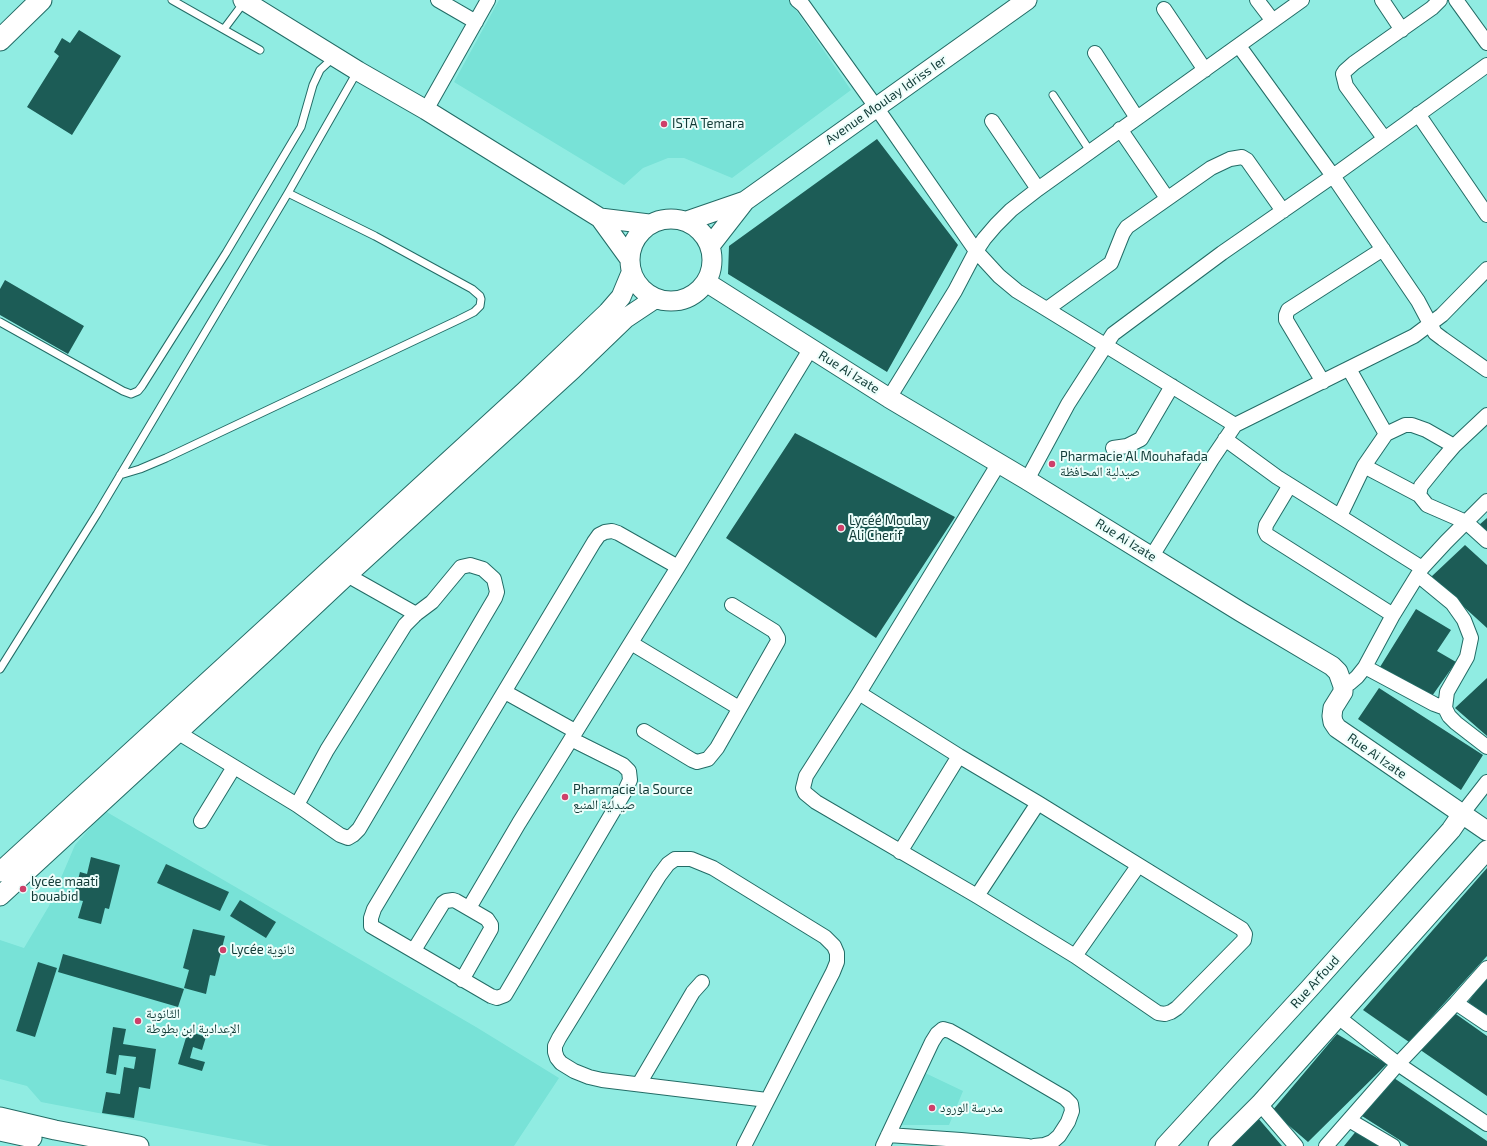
<!DOCTYPE html>
<meta charset="utf-8">
<style>
body{margin:0}
canvas{display:block;background:#90ece2}
</style>
<canvas width="1487" height="1146"></canvas>
<script>
const ctx = document.querySelector('canvas').getContext('2d');
ctx.lineJoin = 'round';
function fill(path, color) { ctx.fillStyle = color; ctx.fill(path, 'evenodd'); }
const toPath = rows => new Path2D(rows.map(r => 'M' + r).join(''));
function strokePath(path, color, width, dash) { ctx.strokeStyle = color; ctx.lineWidth = width; ctx.lineCap = dash ? 'butt' : 'round'; ctx.setLineDash(dash || []); ctx.stroke(path); }
function write(font, color, halo, rows, align = 'center') {
  ctx.font = font + ' "Exo 2","Noto Naskh Arabic",sans-serif'; ctx.lineWidth = 4; ctx.setLineDash([]); ctx.textBaseline = 'middle'; ctx.strokeStyle = halo; ctx.fillStyle = color; for (const [text, x, y, turn = 0] of rows) {
    ctx.save(); ctx.translate(x, y); ctx.rotate((+turn || 0) * Math.PI / 180); ctx.textAlign = isNaN(turn) ? turn : align; if (halo) ctx.strokeText(text, 0, 0); ctx.fillText(text, 0, 0); ctx.restore();
  }
}
const built = toPath([
 [499,0,789,0,851,90,732,178,684,158,668,158,643,168,624,185,454,82],
 [105,811,476,1027,559,1078,514,1146,270,1146,41,1102,27,1086,0,1079,0,940,24,948,49,906,75,845],
 [923,1072,963,1091,949,1125,900,1125]
]);
const building = toPath([
 [79,30,121,56,72,135,27,107,59,56,54,52,62,38,70,43],
 [877,139,958,245,887,372,728,274,729,246],
 [5,280,84,326,68,354,0,315,0,289],
 [795,433,955,517,876,638,726,538],
 [1487,518,1487,533,1479,525],
 [1465,545,1487,565,1487,628,1431,577],
 [1416,609,1451,630,1437,651,1456,662,1432,696,1380,667],
 [1487,678,1487,736,1455,708],
 [1379,688,1483,755,1461,790,1358,719],
 [91,857,120,865,109,909,105,908,101,924,78,918,83,901,73,899,80,872,87,874],
 [166,864,229,892,220,911,157,883],
 [1487,868,1487,956,1409,1042,1363,1010],
 [240,900,276,922,266,938,230,916],
 [193,929,225,936,215,976,210,975,206,994,184,988,189,970,183,968],
 [63,954,184,989,178,1007,58,972],
 [38,962,57,968,35,1037,16,1031],
 [1487,976,1487,1015,1468,1002],
 [1453,1012,1487,1036,1487,1096,1419,1049],
 [113,1027,126,1029,123,1044,156,1049,150,1089,139,1087,134,1118,102,1113,106,1092,120,1094,124,1067,134,1069,136,1057,119,1055,116,1075,106,1073],
 [188,1031,206,1037,202,1050,193,1047,190,1058,205,1062,202,1071,178,1064],
 [1337,1034,1387,1064,1308,1142,1272,1111],
 [1394,1078,1487,1141,1487,1146,1409,1146,1362,1116],
 [1258,1118,1282,1146,1232,1146],
 [1357,1130,1380,1146,1344,1146]
]);
const lane = toPath([
 [172,0,260,50],
 [224,29,245,1],
 [1053,95,1090,151],
 [0,322,123,391,131,394,138,391,142,386,226,253,301,127,313,85,320,70,334,57],
 [120,475,140,469,166,458,458,320,474,312,480,306,481,299,480,296,472,289,375,236,288,193],
 [0,669,97,514,288,193,357,72]
]);
const street = toPath([
 [438,0,476,22],
 [797,0,803,5,876,107,976,251,999,276,1017,291,1235,425],
 [1257,0,1273,21],
 [1382,0,1402,30],
 [1456,0,1487,43],
 [1164,9,1205,70],
 [1239,46,1333,176,1418,301,1435,333,1443,339,1487,370],
 [1095,53,1137,118],
 [426,110,488,0],
 [1418,114,1487,215],
 [992,121,1038,189],
 [1120,129,1167,198],
 [1384,138,1346,86,1343,74,1345,71,1354,63,1432,8,1440,0],
 [1047,309,1111,263,1123,233,1127,227,1211,168,1230,159,1242,157,1247,160,1283,211],
 [1349,369,1386,434,1405,425,1412,425,1426,430,1454,446],
 [1323,382,1286,320,1286,315,1288,310,1383,249],
 [889,398,955,291,976,251,984,239,996,225,1011,210,1038,189,1302,0],
 [1487,415,1454,446,1442,460,1421,486,1419,495,1427,505,1466,522,1487,541],
 [1225,439,1277,477,1422,568],
 [1113,448,1127,446,1141,439,1172,386],
 [1364,466,1419,495],
 [1027,480,1068,404,1113,334,1222,253,1333,176,1487,65],
 [1290,485,1266,525,1265,531,1267,535,1393,615],
 [1340,516,1364,466,1386,434],
 [1152,556,1212,459,1235,425,1414,336,1442,315,1487,269],
 [347,575,416,614],
 [1418,575,1452,603,1464,620,1471,638,1467,657,1447,692,1445,708,1449,716,1456,723,1487,747],
 [631,643,739,708],
 [1365,667,1434,704,1445,708],
 [1343,686,1350,683,1357,677,1365,667,1393,615,1422,568,1446,542,1487,501],
 [505,692,575,731],
 [859,693,959,756,1038,803,1242,929,1245,934,1244,940,1177,1008,1171,1012,1165,1014,1158,1013,1075,956,977,896,816,802,805,793,803,788,806,776,859,693,999,463],
 [644,731,692,760,697,762,708,759,717,748,778,641,778,638,774,631,732,605],
 [177,732,297,805,340,835,348,838,353,835,359,829,495,598,497,592,494,579,483,569,470,565,461,567,432,602,416,614,405,625,327,750,297,805],
 [571,739,623,765,629,771,630,780,624,793,505,995,497,998,491,996,371,926,371,918,374,909,594,542,599,535,605,532,612,531,618,533,678,567],
 [1462,814,1487,782],
 [201,821,234,767],
 [900,852,959,756],
 [977,896,1038,803],
 [469,908,519,823,678,567,811,348],
 [414,950,443,903,446,901,453,900,456,901,487,919,491,925,491,929,462,980],
 [1075,956,1138,866],
 [1456,1003,1487,1024],
 [1338,1017,1398,1064,1487,1124],
 [639,1084,693,992,702,982],
 [1260,1104,1296,1146],
 [1349,1120,1393,1146],
 [888,1135,961,1140,1028,1146],
 [744,1146,833,972,837,962,837,953,834,946,825,937,713,868,691,859,675,859,668,864,659,876,559,1038,555,1046,555,1052,557,1058,561,1063,574,1071,589,1077,602,1080,767,1100],
 [883,1146,932,1042,937,1034,943,1029,950,1031,966,1040,1065,1098,1071,1104,1072,1111,1068,1122,1059,1136,1052,1142,1044,1145,1034,1146],
 [1326,1146,1398,1064,1456,1003,1487,968]
]);
const secondary = toPath([
 [243,0,358,71,426,110,600,218,629,258],
 [600,218,649,224],
 '630 260a41 41 0 1 1 82 0a41 41 0 1 1-82 0Z',
 [687,221,745,201,1027,0],
 [710,246,745,201],
 [706,282,889,398,1027,480,1241,612,1332,666,1338,672,1343,686,1343,692,1333,708,1332,716,1333,722,1337,728,1487,831],
 [0,872,525,391,608,312,621,297,631,273],
 [0,896,266,651,347,575,573,369,626,318,656,298],
 [0,1117,55,1130,139,1146],
 [0,1131,32,1138],
 [1165,1146,1309,989,1451,830,1462,814],
 [1218,1146,1260,1104,1487,850]
]);
const primary = toPath([
 [0,40,41,0]
]);
const markers = [
 [664,124,4,"#ce406a"],
 [1052,464,4,"#ce406a"],
 [841,528,4,"#ce406a"],
 [565,797,4,"#ce406a"],
 [23,889,4,"#ce406a"],
 [223,950,4,"#ce406a"],
 [138,1021,4,"#ce406a"],
 [932,1108,4,"#ce406a"]
];
const streetNames = [
 ["Avenue Moulay Idriss Ier",886,100,-35],
 ["Rue Ai Izate",849,372,32],
 ["Rue Ai Izate",1126,540,32],
 ["Rue Ai Izate",1377,756,35],
 ["Rue Arfoud",1315,982,-48]
];
const poiNames = [
 ["ISTA Temara",672,124],
 ["Pharmacie Al Mouhafada",1060,457],
 ["صيدلية المحافظة",1060,472],
 ["Lycéé Moulay",849,521],
 ["Ali Cherif",849,536],
 ["Pharmacie la Source",573,790],
 ["صيدلية المنبع",573,805],
 ["lycée maati",31,882],
 ["bouabid",31,897],
 ["Lycée ثانوية",231,950],
 ["الثّانوية",146,1014],
 ["الإعدادية ابن بطوطة",146,1029],
 ["مدرسة الورود",940,1108]
];
fill(built, '#78e2d7');
fill(building, '#1c5c56');
strokePath(lane, '#236c66', 9);
strokePath(street, '#236c66', 16);
strokePath(secondary, '#236c66', 21);
strokePath(primary, '#236c66', 23);
strokePath(lane, '#fff', 7);
strokePath(street, '#fff', 14);
strokePath(secondary, '#fff', 19);
strokePath(primary, '#fff', 21);
for (const [x, y, r, color] of markers) { const dot = new Path2D(); dot.arc(x, y, r, 0, 2 * Math.PI); ctx.fillStyle = color; ctx.fill(dot); strokePath(dot, '#edfefb', 1.5); }
write('13px', '#113a36', '#edfefb', streetNames);
write('13px', '#113a36', '#edfefb', poiNames, 'left');
</script>
